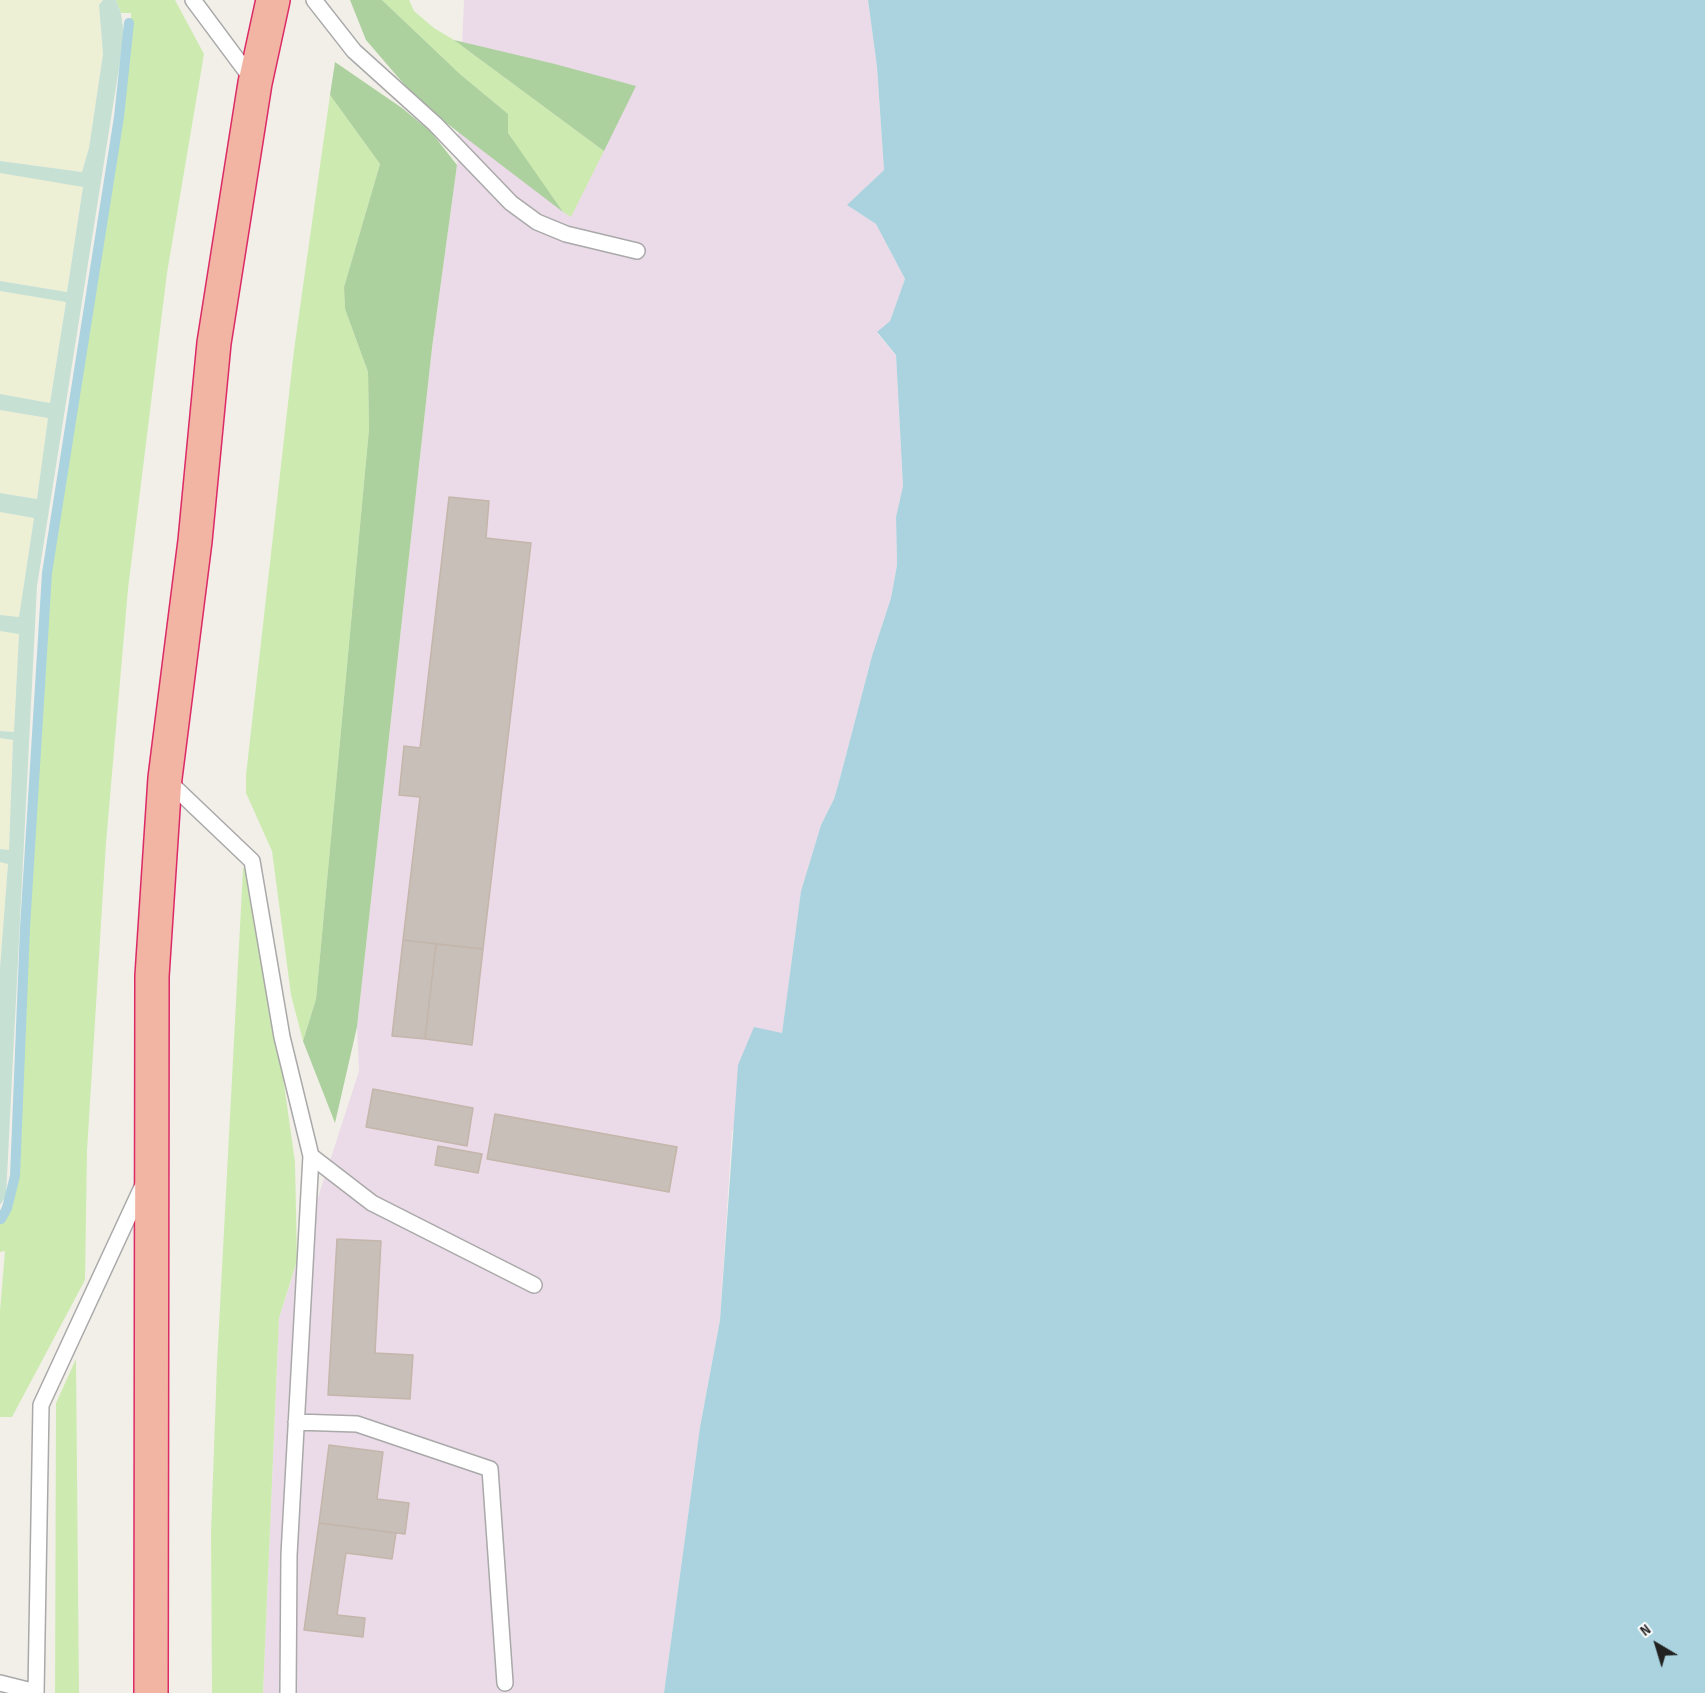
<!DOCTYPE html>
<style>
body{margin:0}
#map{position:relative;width:1705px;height:1693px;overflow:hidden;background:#f2efe9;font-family:"Sofia Sans Condensed",sans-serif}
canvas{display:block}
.north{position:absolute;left:1627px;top:1615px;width:60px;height:60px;-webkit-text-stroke:4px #fff;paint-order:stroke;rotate:322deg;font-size:16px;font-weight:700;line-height:24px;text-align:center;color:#222}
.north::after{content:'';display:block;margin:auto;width:21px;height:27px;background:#222;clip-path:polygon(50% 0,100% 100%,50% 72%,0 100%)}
</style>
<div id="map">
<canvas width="1705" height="1693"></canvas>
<div class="north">N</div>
</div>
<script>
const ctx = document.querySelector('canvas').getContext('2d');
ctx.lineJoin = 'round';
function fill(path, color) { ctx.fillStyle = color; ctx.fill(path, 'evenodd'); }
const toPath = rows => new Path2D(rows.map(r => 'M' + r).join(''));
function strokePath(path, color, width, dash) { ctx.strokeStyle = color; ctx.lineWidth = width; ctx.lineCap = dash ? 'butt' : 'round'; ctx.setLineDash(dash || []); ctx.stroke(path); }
const industrial = toPath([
 [464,0,868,0,877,67,884,170,848,205,876,224,905,279,890,321,877,333,896,355,903,486,896,517,897,565,891,598,872,656,840,778,834,799,821,825,801,891,782,1034,732,1132,720,1320,700,1427,664,1693,263,1693,279,1318,359,1071,357,1027,432,348,457,165]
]);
const farmland = toPath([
 [0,0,103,0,99,5,103,54,89,148,82,172,0,161],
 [0,173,83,186,67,292,0,281],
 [0,291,66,301,50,403,0,394],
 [0,410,48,418,37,499,0,493],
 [0,512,34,518,19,618,0,615],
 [0,631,19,633,14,732,0,731],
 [0,738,13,740,9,851,0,849],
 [0,862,8,863,0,968]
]);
const grass = toPath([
 [116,0,175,0,204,54,167,273,128,589,106,843,87,1151,85,1280,12,1417,0,1417,0,1311,5,1251,0,1252,0,1220,3,1220,10,1209,17,1176,28,928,50,573,130,60,131,13,121,13],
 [382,0,409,0,414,11,434,28,454,40,604,151,571,217,563,212,520,152,508,133,508,114,461,75],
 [330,95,380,164,344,287,345,309,368,372,369,429,316,999,303,1041,291,995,272,851,246,793,246,775,294,350],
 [252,858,295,1162,297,1261,279,1318,263,1693,212,1693,211,1533,217,1363,243,869],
 [76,1359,79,1693,55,1693,56,1403]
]);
const forest = toPath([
 [350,0,382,0,461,75,508,114,508,133,563,212,445,122,409,90,366,40],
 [454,40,555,64,636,86,604,151],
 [335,62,402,108,431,132,457,165,432,348,357,1027,335,1123,303,1041,316,999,369,429,368,372,345,309,344,287,380,164,330,95]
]);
const wetland = toPath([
 [103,0,116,0,121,13,124,36,37,586,6,1196,0,1205,0,968,8,864,0,862,0,849,9,850,13,740,0,738,0,731,14,732,19,634,0,631,0,615,19,617,34,518,0,512,0,493,37,499,48,418,0,410,0,394,50,403,66,302,0,291,0,281,67,292,83,187,0,173,0,161,82,172,89,148,103,54,99,5]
]);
const water = toPath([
 [868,0,1705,0,1705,1693,664,1693,700,1427,720,1320,738,1065,754,1027,782,1033,801,891,821,825,834,799,840,778,872,656,891,598,897,565,896,517,903,486,896,355,877,332,890,321,905,279,876,224,847,205,884,170,877,67]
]);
const stream = toPath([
 [1,1219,7,1208,15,1176,25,928,47,573,119,117,129,23]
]);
const building = toPath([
 [449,497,489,501,486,538,531,543,483,949,403,940,420,797,399,795,404,746,420,748,449,497],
 [403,940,436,944,425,1039,392,1036,403,940],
 [436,944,483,949,472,1045,425,1039,436,944],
 [373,1089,473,1108,467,1146,366,1127,373,1089],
 [495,1114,677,1147,669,1192,487,1159,495,1114],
 [438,1146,482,1154,478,1173,435,1165,438,1146],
 [337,1239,381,1241,375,1353,413,1355,410,1399,328,1395,337,1239],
 [329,1445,383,1452,377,1499,409,1503,405,1534,319,1523,329,1445],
 [319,1523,396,1533,392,1559,346,1553,337,1615,365,1618,363,1637,304,1630,319,1523]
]);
const service = toPath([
 [193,0,254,82],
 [314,0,354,51,435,124,511,203,537,222,566,234,637,251],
 [167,780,252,861,282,1037,311,1156,289,1555,288,1693],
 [311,1156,372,1203,534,1285],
 [296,1422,357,1424,490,1469,505,1683],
 [0,1683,36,1692],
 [36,1693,41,1405,143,1185]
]);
const trunk = toPath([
 [151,1693,152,976,165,778,195,541,214,343,255,83,273,0]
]);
fill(industrial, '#ebdbe8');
fill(farmland, '#eef0d5');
fill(grass, '#cdebb0');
fill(forest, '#add19e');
fill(wetland, '#c6e0d4');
fill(water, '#aad3df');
strokePath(stream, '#aad3df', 10);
fill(building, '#c7bfb8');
strokePath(building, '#c4b6ab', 1.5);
strokePath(service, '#a9a9a9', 18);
strokePath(trunk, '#dc2a67', 36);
strokePath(service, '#fff', 15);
strokePath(trunk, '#f2b4a3', 33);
</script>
